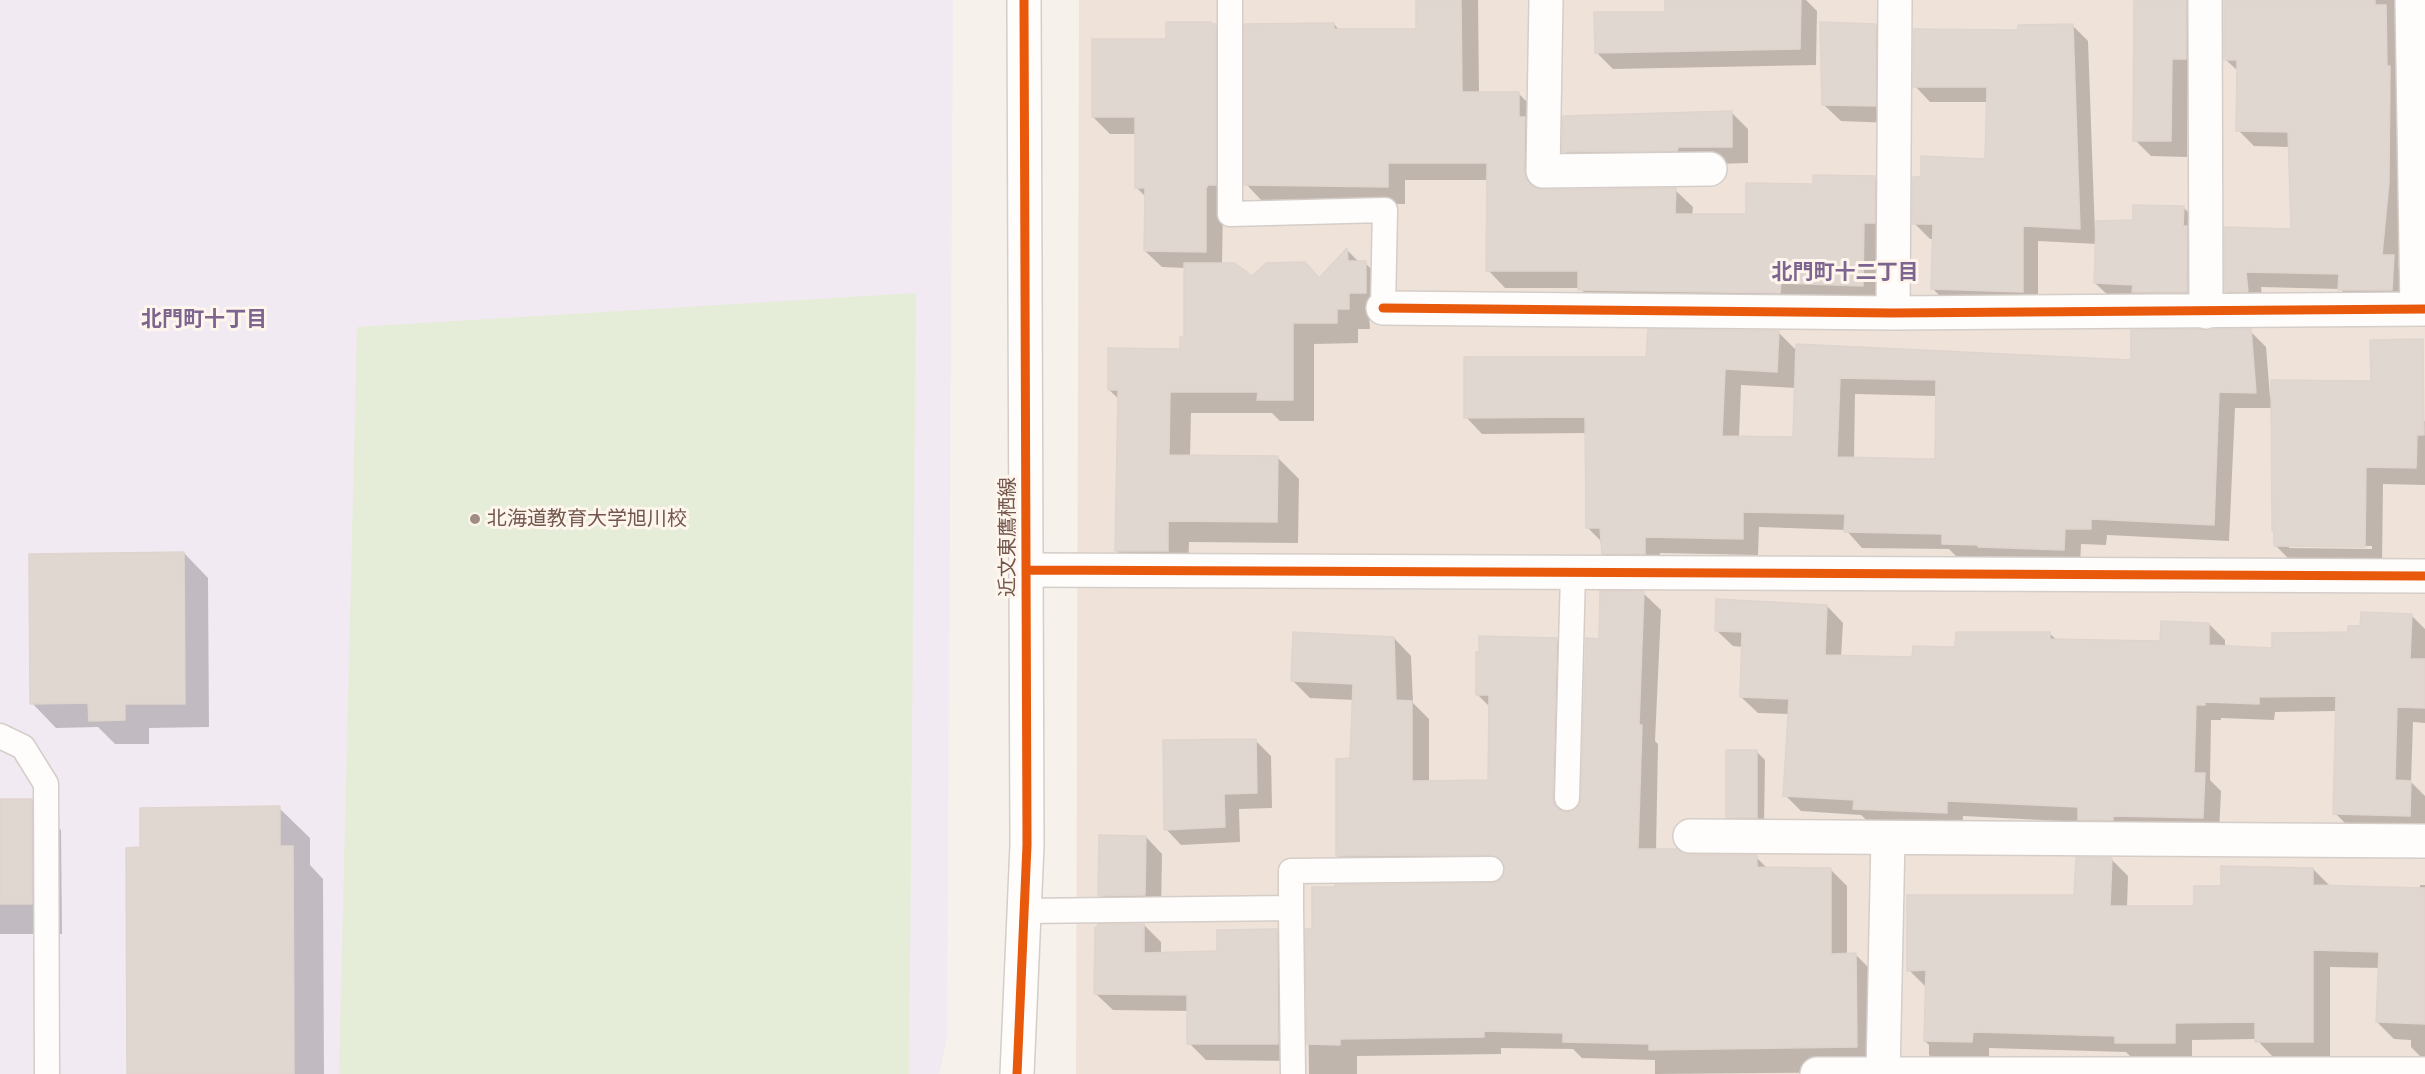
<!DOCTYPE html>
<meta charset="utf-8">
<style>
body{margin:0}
canvas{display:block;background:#f6f1eb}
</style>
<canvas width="2425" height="1074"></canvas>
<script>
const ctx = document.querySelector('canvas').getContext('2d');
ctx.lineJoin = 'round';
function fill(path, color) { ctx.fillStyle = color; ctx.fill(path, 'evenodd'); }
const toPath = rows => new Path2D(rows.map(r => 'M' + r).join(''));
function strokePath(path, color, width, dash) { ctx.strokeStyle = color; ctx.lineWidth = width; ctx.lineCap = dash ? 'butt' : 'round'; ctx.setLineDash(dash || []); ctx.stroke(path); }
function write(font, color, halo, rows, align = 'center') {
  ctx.font = font + ' "Work Sans","Noto Sans JP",sans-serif'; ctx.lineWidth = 6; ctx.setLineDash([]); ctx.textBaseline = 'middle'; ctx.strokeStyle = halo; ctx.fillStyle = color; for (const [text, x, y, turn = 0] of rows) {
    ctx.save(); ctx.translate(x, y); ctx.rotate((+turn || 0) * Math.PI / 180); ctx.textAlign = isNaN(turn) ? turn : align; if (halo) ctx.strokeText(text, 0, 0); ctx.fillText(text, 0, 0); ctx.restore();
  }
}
const residential = toPath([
 [1079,0,2425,0,2425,1074,1076,1074]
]);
const education = toPath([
 [0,0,953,0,947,1039,939,1074,0,1074]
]);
const green = toPath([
 [916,293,909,1074,339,1074,357,327]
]);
const shadow = toPath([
 [1417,0,1478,0,1479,93,1518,93,1536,111,1542,136,1541,191,1675,190,1693,207,1692,216,1748,215,1814,186,1874,178,1892,195,1880,303,1597,307,1580,288,1505,288,1488,270,1489,180,1405,180,1405,204,1263,202,1246,184,1334,24,1340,31,1417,31],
 [1667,0,1806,0,1817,11,1816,65,1613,69,1596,52,1666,14],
 [2136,0,2211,0,2202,75,2188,75,2187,157,2151,156,2135,140],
 [2225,0,2396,0,2404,199,2398,266,2404,273,2404,306,2356,305,2340,289,2261,287,2263,307,2242,307,2226,291,2226,229,2293,231,2290,147,2254,146,2238,130,2239,72,2225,59],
 [2072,25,2088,41,2095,234,2183,207,2200,224,2203,308,2112,299,2095,283,2097,244,2038,241,2038,307,1948,304,1932,288,1934,239,1930,239,1914,223,1922,179,1987,160,1988,102,1930,102,1915,86,2020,32],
 [1215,26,1232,43,1223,205,1222,265,1252,277,1305,264,1320,279,1347,250,1360,263,1365,263,1387,284,1369,314,1370,329,1358,329,1358,343,1314,344,1314,421,1280,421,1272,413,1191,413,1190,457,1277,457,1299,479,1298,543,1189,542,1188,572,1137,571,1116,550,1119,399,1109,390,1181,350,1186,339,1186,268,1162,267,1145,251,1146,197,1136,187,1136,134,1110,134,1093,117,1168,41],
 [1875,26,1892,43,1892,123,1841,121,1824,105],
 [1732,113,1748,129,1748,163,1580,168,1564,151],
 [2250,331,2266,347,2270,397,2406,421,2425,421,2425,485,2383,484,2382,564,2294,564,2276,546,2276,533,2273,531,2273,408,2235,408,2229,541,2107,535,2106,545,2081,544,2080,566,1959,559,1949,549,1862,548,1846,530,1759,527,1758,555,1660,553,1661,570,1619,569,1603,553,1602,542,1588,528,1587,433,1482,434,1466,417,1648,358,1778,332,1797,351,2132,362],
 [1741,385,1796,388,1794,439,1739,437],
 [1855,394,1937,396,1936,460,1854,459],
 [2289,545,2372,546,2372,549,2289,548],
 [184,553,208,578,209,727,149,728,149,744,115,744,98,727,56,728,32,703],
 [1643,593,1661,610,1655,741,1658,744,1656,851,1690,856,1756,857,1768,869,1830,869,1847,886,1847,955,1855,954,1873,972,1874,1072,1655,1074,1655,1060,1582,1058,1573,1049,1501,1048,1501,1054,1357,1056,1357,1074,1309,1074,1307,930,1491,885,1500,882,1506,871,1354,873,1337,856,1351,760,1354,700,1310,698,1293,681,1394,638,1411,656,1413,703,1429,719,1429,782,1489,781,1490,707,1477,694,1556,639,1574,657,1570,813,1580,807,1600,640],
 [1827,606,1843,623,1841,657,1914,659,1957,649,2049,633,2057,640,2161,643,2209,624,2225,640,2225,647,2274,650,2349,634,2362,628,2411,615,2425,629,2425,723,2413,722,2411,782,2425,796,2425,831,2351,829,2335,813,2337,711,2275,712,2274,720,2221,718,2221,720,2211,720,2210,780,2221,791,2219,834,2082,822,1963,816,1962,829,1871,824,1861,815,1801,811,1785,795,1790,714,1758,713,1741,697,1743,647,1733,646,1716,630],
 [1255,740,1271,756,1272,808,1239,809,1240,842,1181,845,1166,829],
 [1756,751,1765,760,1764,825,1736,825,1727,817],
 [0,800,31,800,61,830,62,934,0,934],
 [279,808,310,838,310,865,323,879,324,1074,128,1074,141,849],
 [1146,837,1162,854,1161,912,1116,912,1100,895],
 [2111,859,2128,876,2127,908,2195,907,2223,888,2313,869,2331,887,2420,889,2420,885,2425,885,2425,1061,2411,1047,2411,1040,2394,1039,2377,1022,2380,968,2330,967,2330,1058,2274,1058,2256,1039,2192,1040,2192,1060,2134,1060,2126,1052,1989,1048,1989,1072,1946,1072,1929,1055,1929,1045,1925,1041,1927,988,1909,970,2076,897],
 [1144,925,1161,942,1161,954,1219,953,1276,931,1293,947,1295,1061,1206,1060,1189,1043,1189,1011,1113,1010,1096,994]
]);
const building = toPath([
 [1416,0,1461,0,1462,92,1519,92,1519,117,1525,117,1524,171,1527,181,1534,187,1543,190,1676,188,1675,214,1746,214,1746,183,1813,184,1813,175,1875,176,1875,223,1864,223,1863,286,1781,283,1780,293,1578,290,1578,271,1486,271,1487,163,1388,163,1388,187,1244,185,1244,24,1334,23,1334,29,1416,29,1416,0],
 [1665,0,1801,0,1800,49,1595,53,1594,12,1665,12,1665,0],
 [2134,0,2186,0,2186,59,2172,59,2171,141,2133,141,2134,0],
 [2224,0,2375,0,2375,5,2386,5,2387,66,2390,66,2389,182,2382,255,2394,255,2392,290,2338,290,2339,274,2246,272,2248,292,2225,292,2224,227,2291,229,2288,132,2236,131,2237,60,2224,60,2224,0],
 [1166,22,1211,22,1211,24,1216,24,1216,185,1208,185,1206,188,1206,252,1144,251,1145,188,1135,188,1135,117,1092,117,1092,39,1166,39,1166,22],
 [1820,22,1876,24,1876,106,1822,105,1820,22],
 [2073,24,2080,229,2023,226,2023,292,1931,289,1933,224,1912,224,1913,177,1921,177,1921,156,1985,159,1987,87,1913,87,1914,29,2018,30,2018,25,2073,24],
 [1732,111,1732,147,1678,147,1677,151,1562,152,1563,116,1732,111],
 [2133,205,2184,206,2183,226,2187,226,2187,292,2132,292,2133,285,2094,283,2096,221,2133,220,2133,205],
 [1347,248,1348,261,1366,261,1366,293,1349,293,1349,309,1337,309,1337,323,1293,323,1293,400,1257,400,1258,392,1170,392,1169,455,1278,456,1277,522,1168,521,1168,551,1115,551,1118,390,1108,390,1108,348,1180,349,1180,337,1184,337,1184,263,1235,263,1252,276,1266,263,1305,262,1319,278,1347,248],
 [1648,329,1779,331,1777,372,1725,369,1722,436,1793,437,1796,344,2131,360,2131,330,2251,329,2256,393,2219,392,2214,525,2091,519,2091,529,2065,529,2064,550,1978,547,1978,545,1942,544,1942,534,1844,532,1845,514,1743,512,1743,539,1645,537,1645,554,1602,554,1600,528,1586,528,1585,417,1464,418,1464,357,1646,357,1648,329],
 [1840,378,1936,380,1935,459,1837,457,1840,378],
 [2423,339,2424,435,2417,435,2416,468,2366,467,2365,547,2274,546,2274,531,2272,531,2271,380,2371,381,2370,340,2423,339],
 [184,552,185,704,125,704,125,720,89,721,88,703,30,704,29,554,184,552],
 [1600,591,1644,591,1639,725,1642,725,1638,849,1678,849,1690,855,1757,855,1757,867,1831,868,1831,954,1856,953,1857,1047,1649,1050,1649,1044,1563,1042,1563,1033,1484,1031,1484,1037,1340,1039,1340,1045,1307,1044,1305,929,1312,929,1312,887,1335,887,1335,885,1491,883,1498,882,1503,876,1505,868,1498,857,1491,855,1336,856,1336,759,1350,758,1353,684,1291,681,1293,632,1394,637,1396,700,1412,701,1412,781,1488,780,1489,695,1476,695,1476,652,1479,652,1479,636,1557,638,1553,798,1554,804,1559,810,1567,812,1579,806,1581,798,1586,638,1599,639,1600,591],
 [1716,599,1827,605,1825,655,1912,657,1913,646,1955,647,1956,632,2050,632,2050,639,2160,641,2161,621,2209,623,2209,645,2272,648,2272,633,2348,632,2348,626,2360,626,2361,612,2412,614,2410,659,2425,659,2425,708,2397,707,2395,780,2411,781,2410,816,2333,814,2336,696,2259,697,2259,704,2205,702,2205,705,2196,705,2194,773,2205,773,2203,818,2113,816,2113,820,2078,820,2078,807,1947,801,1947,813,1853,809,1854,800,1783,796,1789,699,1740,697,1742,632,1715,631,1716,599],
 [1256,739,1257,793,1224,794,1225,827,1164,830,1163,740,1256,739],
 [1726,750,1757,750,1757,818,1726,818,1726,750],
 [0,799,32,799,32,904,0,904,0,799],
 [280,806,280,846,293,846,294,1074,127,1074,126,848,140,847,140,808,280,806],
 [1099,835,1146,836,1145,895,1098,896,1099,835],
 [2076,857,2112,858,2110,906,2194,906,2194,886,2221,886,2221,866,2313,868,2313,885,2425,888,2425,1024,2376,1022,2379,952,2313,950,2313,1042,2255,1042,2255,1022,2175,1023,2175,1043,2115,1043,2115,1036,1973,1032,1972,1042,1924,1041,1926,970,1907,971,1907,895,2074,895,2076,857],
 [1098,924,1144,924,1144,953,1217,951,1217,930,1277,929,1278,1044,1187,1044,1187,995,1094,994,1095,927,1097,927,1098,924]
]);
const service = toPath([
 [1230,0,1230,214,1385,210,1383,308],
 [0,736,23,747,46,784,47,1074],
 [1567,798,1573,573],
 [1291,908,1291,871,1491,869],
 [1024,911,1291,908,1293,1074]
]);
const minor = toPath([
 [1546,0,1543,171,1710,169],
 [2205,0,2206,312],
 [2412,0,2417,309],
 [1383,308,1893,313,2425,309],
 [1893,313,1895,0],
 [1026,570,2425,576],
 [1690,836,2425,841],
 [1817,1074,2425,1074],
 [1883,1074,1888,838]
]);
const tertiary = toPath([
 [1017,1074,1027,845,1024,0]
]);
const cycleway = toPath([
 [1383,308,1893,313,2425,309],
 [1026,570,2425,576],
 [1017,1074,1027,845,1024,0]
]);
const markers = [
 [475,519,6,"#a18d84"]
];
const poiNames = [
 ["北海道教育大学旭川校",487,519]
];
const streetNames = [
 ["近文東鷹栖線",1008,537,-90]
];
const neighbourhoodNames = [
 ["北門町十二丁目",1845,273],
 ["北門町十丁目",204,320]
];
fill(residential, '#efe3d9');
fill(education, '#f2eaf2');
fill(green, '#e5ecd7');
fill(shadow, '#0003');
fill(building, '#e0d7d1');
strokePath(building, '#dfd4ce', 1.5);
strokePath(service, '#d5cdc8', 27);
strokePath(minor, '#d5cdc8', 36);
strokePath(tertiary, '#d5cdc8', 36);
strokePath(service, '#fefdfc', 24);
strokePath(minor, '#fefdfc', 33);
strokePath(tertiary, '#fefdfc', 33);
strokePath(cycleway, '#e8590c', 9);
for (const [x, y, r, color] of markers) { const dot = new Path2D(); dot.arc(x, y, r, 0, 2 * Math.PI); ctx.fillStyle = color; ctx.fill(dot); strokePath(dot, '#fef6ed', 2); }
write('20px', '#73574d', '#fef6ed', poiNames, 'left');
write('20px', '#73574d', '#fef6ed', streetNames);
write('bold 21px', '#7d658f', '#fef6ed', neighbourhoodNames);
</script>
